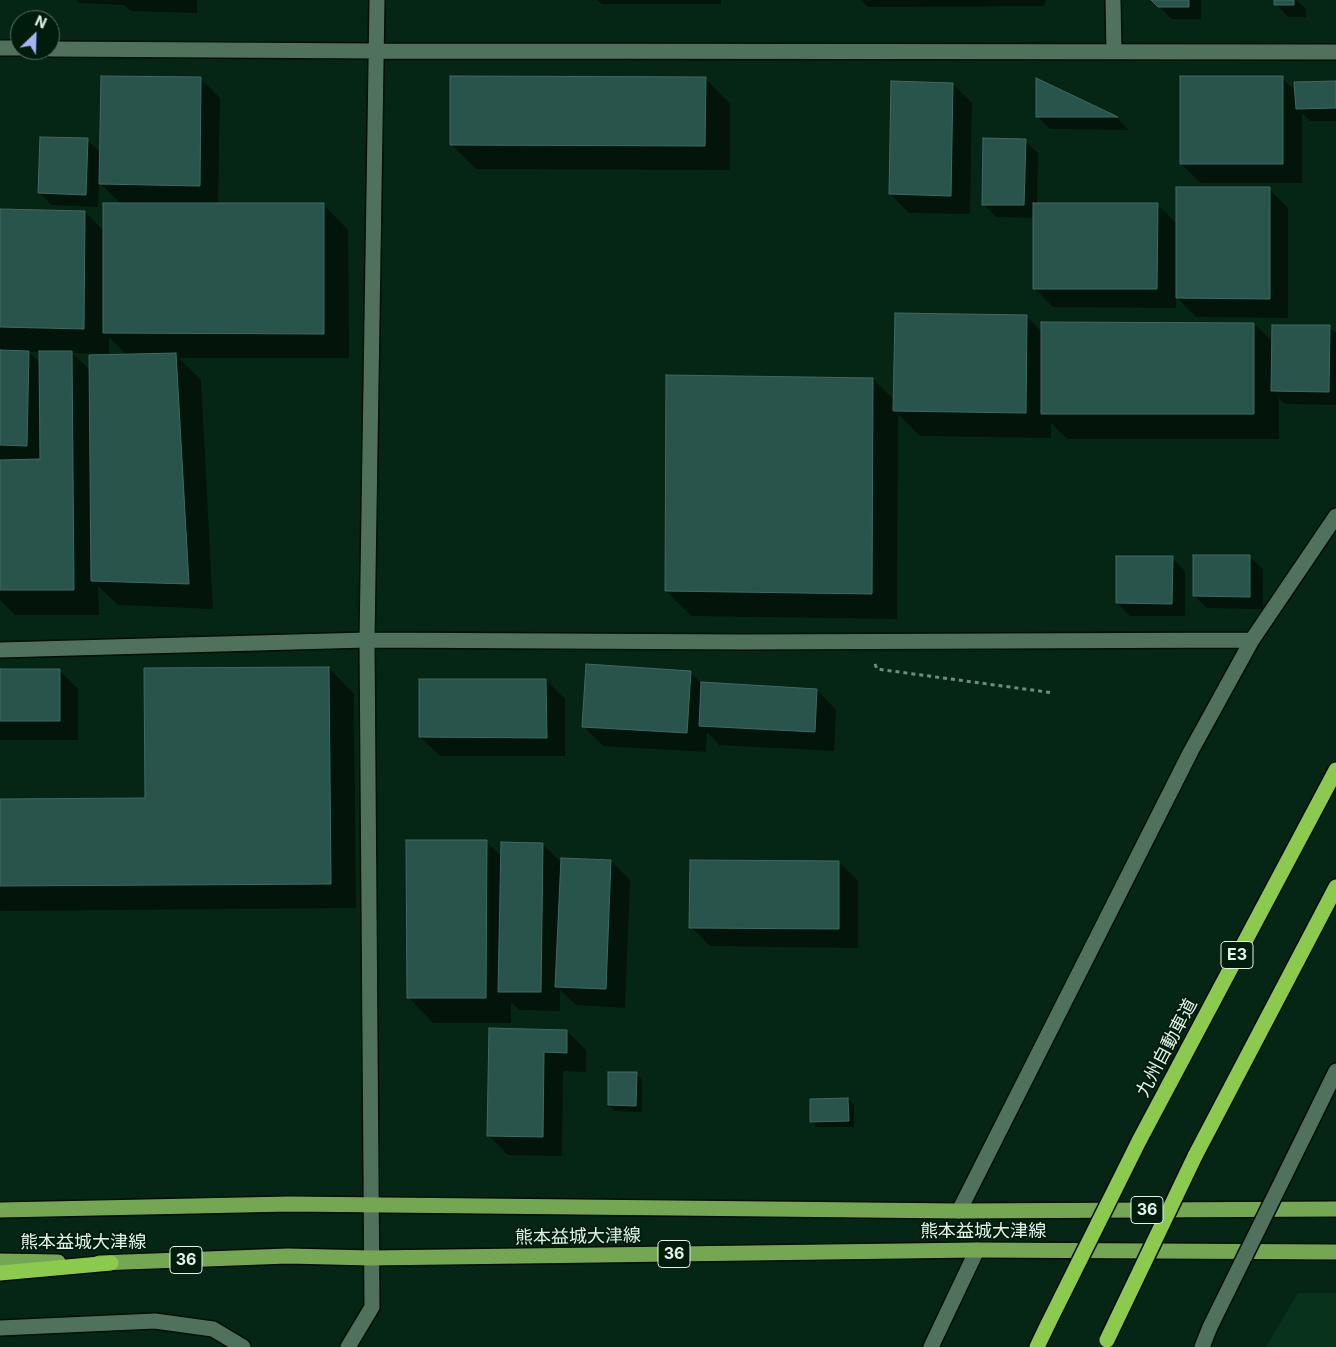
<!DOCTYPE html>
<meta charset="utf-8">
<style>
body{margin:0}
#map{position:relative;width:1336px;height:1347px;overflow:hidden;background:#062615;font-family:Inter,sans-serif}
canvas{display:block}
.north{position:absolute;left:10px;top:10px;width:50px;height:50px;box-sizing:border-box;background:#001c0c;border:1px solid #5a7264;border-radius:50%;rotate:24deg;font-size:14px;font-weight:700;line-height:20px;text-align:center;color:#e2f4e8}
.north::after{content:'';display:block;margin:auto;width:18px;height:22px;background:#a6b1fc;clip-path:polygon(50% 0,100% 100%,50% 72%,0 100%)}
</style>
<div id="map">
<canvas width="1336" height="1347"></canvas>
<div class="north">N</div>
</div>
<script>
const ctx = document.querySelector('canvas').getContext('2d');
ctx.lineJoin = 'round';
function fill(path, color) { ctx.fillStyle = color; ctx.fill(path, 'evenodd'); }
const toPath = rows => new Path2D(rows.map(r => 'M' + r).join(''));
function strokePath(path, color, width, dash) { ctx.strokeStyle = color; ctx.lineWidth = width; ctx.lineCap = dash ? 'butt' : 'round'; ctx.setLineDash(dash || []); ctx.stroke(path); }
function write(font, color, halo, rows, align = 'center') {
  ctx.font = font + ' Inter,"Noto Sans JP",sans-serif'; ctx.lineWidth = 4; ctx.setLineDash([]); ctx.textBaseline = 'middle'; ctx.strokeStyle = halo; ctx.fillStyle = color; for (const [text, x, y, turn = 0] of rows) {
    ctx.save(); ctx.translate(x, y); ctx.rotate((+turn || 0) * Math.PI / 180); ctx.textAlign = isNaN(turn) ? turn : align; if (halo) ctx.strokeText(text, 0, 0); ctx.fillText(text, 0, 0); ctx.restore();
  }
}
const built = toPath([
 [1298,1293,1336,1293,1336,1347,1266,1347]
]);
const shadow = toPath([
 [76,0,197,0,197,13,130,11,124,5,79,3],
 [597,0,721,0,721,4,602,4],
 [861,0,1046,0,1044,6,868,7],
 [1152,0,1201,0,1201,19,1172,19],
 [1275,0,1296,0,1306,9,1306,17,1288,17,1276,4],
 [705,78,730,104,730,170,476,169,451,144],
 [1282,78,1296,92,1336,82,1336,121,1310,121,1302,113,1302,183,1201,183,1181,164],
 [201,79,220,98,218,204,323,204,348,230,349,358,179,358,201,380,213,609,118,605,98,586,99,615,15,615,0,600,0,211,85,212,104,231,121,204,99,182,98,207,52,205,39,193,87,140,101,153],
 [109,337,127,356,91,371,72,353,109,354],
 [29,352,41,352,41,364],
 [1037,80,1117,118,1129,130,1050,129,1037,116],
 [953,84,972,103,970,214,909,213,890,194],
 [1025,141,1038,153,1037,204,1157,204,1177,224,1269,189,1288,208,1288,318,1196,317,1176,297,1176,308,1053,307,1034,288,1034,218,996,217,983,204],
 [1027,317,1042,332,1254,324,1273,342,1329,327,1336,333,1336,405,1285,404,1279,398,1279,439,1067,439,1051,423,1051,438,920,436,898,414,897,619,691,616,666,591,873,379,895,401],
 [1250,557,1263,569,1263,609,1207,608,1194,596],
 [1172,558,1185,571,1185,616,1130,616,1117,603],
 [329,668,354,694,356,908,0,911,0,801,146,800],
 [0,670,59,670,78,689,78,740,0,740],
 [690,672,702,684,817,690,836,710,834,751,719,745,707,732,706,752,603,746,584,727],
 [546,680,565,699,565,756,440,756,420,737],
 [486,841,502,857,542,844,562,863,611,861,630,880,625,1008,576,1005,560,990,560,1011,519,1010,511,1002,511,1023,433,1023,408,997],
 [839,862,858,881,858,948,710,946,691,927],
 [490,1030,567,1031,586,1050,586,1072,563,1071,562,1156,508,1155,488,1135],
 [636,1074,642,1080,642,1112,615,1111,609,1105],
 [848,1099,854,1105,854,1127,817,1127,811,1121]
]);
const building = toPath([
 [1151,0,1189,0,1189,7,1158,7,1151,0],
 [1274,0,1294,0,1294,5,1274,5,1274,0],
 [101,76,201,77,200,186,99,184,101,76],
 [450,76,706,77,705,146,450,145,450,76],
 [1180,76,1283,76,1283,164,1180,164,1180,76],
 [1036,78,1118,117,1036,117,1036,78],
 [891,81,953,83,951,196,889,194,891,81],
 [1336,81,1336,108,1296,109,1294,82,1336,81],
 [40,137,88,138,86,195,38,193,40,137],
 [983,138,1026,139,1024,205,982,205,983,138],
 [1176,187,1270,187,1270,299,1176,298,1176,187],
 [103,203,324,203,324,334,103,333,103,203],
 [1033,203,1158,203,1157,289,1033,289,1033,203],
 [0,209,85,211,84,329,0,327,0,209],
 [895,313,1027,315,1026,413,893,411,895,313],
 [1041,322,1254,323,1254,414,1041,414,1041,322],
 [1272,325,1330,325,1329,392,1271,391,1272,325],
 [0,350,29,351,27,446,0,445,0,350],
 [39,351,72,351,74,590,0,590,0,460,40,459,39,351],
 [176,353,189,584,91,581,89,355,176,353],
 [666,375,873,378,872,594,665,591,666,375],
 [1193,555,1250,555,1250,597,1193,596,1193,555],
 [1116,556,1173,556,1172,604,1116,603,1116,556],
 [586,664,691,671,687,733,582,727,586,664],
 [329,667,331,884,0,886,0,799,145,798,144,668,329,667],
 [0,669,60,669,60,721,0,721,0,669],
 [419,679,546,679,547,738,419,737,419,679],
 [701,682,817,689,815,732,699,726,701,682],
 [406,840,487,840,486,998,407,998,406,840],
 [501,842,543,843,541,992,498,992,501,842],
 [561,858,611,860,606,989,555,987,561,858],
 [690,860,839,861,839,929,689,928,690,860],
 [489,1028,567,1030,567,1053,544,1052,543,1137,487,1136,489,1028],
 [608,1072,637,1072,636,1106,608,1105,608,1072],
 [848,1098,849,1121,810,1122,810,1099,848,1098]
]);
const path = toPath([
 [875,664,877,669,1054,693]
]);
const minor = toPath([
 [1113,0,1114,52],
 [0,48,20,48],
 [50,49,378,51,1336,52],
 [0,650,367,640,744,642,1252,640],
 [1311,1122,1336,1071],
 [959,1211,1191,751,1252,640,1336,516],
 [0,1328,155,1321,213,1329,243,1347],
 [348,1347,372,1307,367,640,377,0],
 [931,1347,977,1250],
 [1202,1347,1210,1327]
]);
const major = toPath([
 [0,1210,290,1204,959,1211,1336,1209],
 [0,1261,58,1262],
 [99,1263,288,1256,371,1258,977,1250,1336,1252]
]);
const highway = toPath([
 [1139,1141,1336,770],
 [1195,1156,1336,887],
 [0,1273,111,1263],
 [1037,1347,1049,1322]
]);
const minorBridge = toPath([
 [1210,1327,1311,1122]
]);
const highwayBridge = toPath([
 [1049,1322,1139,1141],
 [1107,1340,1195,1156]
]);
const shields = [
 [1237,955,32],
 [1147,1210,32],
 [674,1254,32],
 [186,1260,32]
];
const shieldNames = [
 ["E3",1237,955],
 ["36",1147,1210],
 ["36",674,1254],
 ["36",186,1260]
];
const streetNames = [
 ["九州自動車道",1167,1048,-62],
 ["熊本益城大津線",983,1232],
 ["熊本益城大津線",578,1237,-1],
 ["熊本益城大津線",83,1243]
];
fill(built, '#09321d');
fill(shadow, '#0007');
fill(building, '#29544c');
strokePath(building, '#3f6a62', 1);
strokePath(minor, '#000e04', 18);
strokePath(major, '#000e04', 18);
strokePath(highway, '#000e04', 18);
strokePath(path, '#728b7d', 3, [4, 4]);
strokePath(minor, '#50715c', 15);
strokePath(major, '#74a654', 15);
strokePath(highway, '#8cca4f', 15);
strokePath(minorBridge, '#000e04', 18, []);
strokePath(highwayBridge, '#000e04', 18, []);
strokePath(minorBridge, '#50715c', 15);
strokePath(highwayBridge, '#8cca4f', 15);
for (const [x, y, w] of shields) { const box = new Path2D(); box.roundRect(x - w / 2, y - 13.5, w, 27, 4); ctx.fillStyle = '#001c0c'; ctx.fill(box); strokePath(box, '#e2f4e8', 1); }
write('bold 16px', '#e2f4e8', null, shieldNames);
write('18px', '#e2f4e8', '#001c0c', streetNames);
</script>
